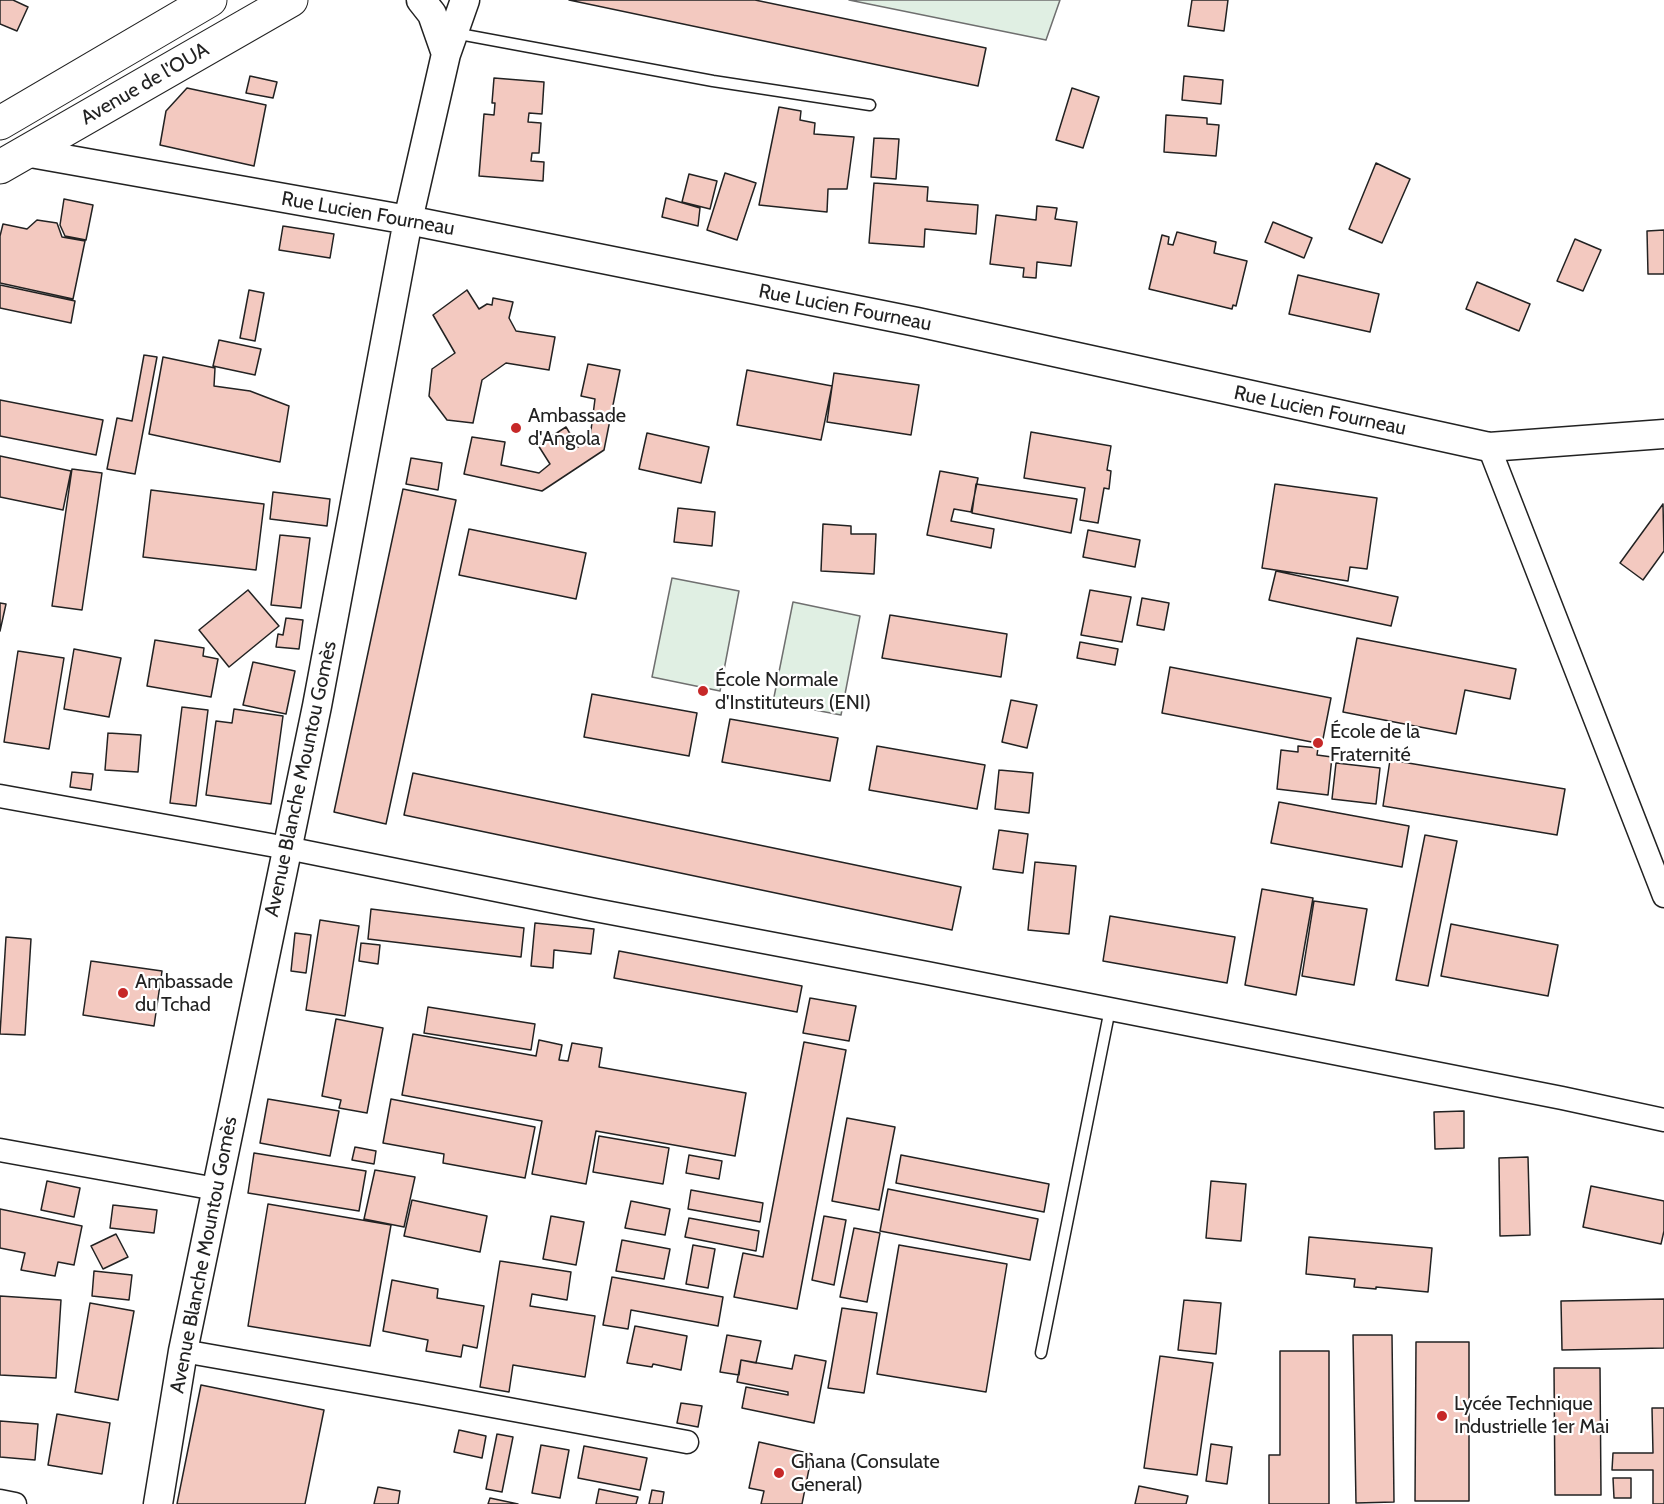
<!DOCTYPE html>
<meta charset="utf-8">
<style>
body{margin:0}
canvas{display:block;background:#fff}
</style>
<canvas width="1664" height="1504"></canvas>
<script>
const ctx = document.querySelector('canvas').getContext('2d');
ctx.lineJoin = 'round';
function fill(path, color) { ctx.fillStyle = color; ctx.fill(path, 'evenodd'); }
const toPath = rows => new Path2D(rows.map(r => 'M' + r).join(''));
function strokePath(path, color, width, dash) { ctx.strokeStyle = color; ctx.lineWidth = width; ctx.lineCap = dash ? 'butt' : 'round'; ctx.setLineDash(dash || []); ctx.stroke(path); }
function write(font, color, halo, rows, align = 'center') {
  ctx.font = font + ' Cabin,sans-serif'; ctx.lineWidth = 4.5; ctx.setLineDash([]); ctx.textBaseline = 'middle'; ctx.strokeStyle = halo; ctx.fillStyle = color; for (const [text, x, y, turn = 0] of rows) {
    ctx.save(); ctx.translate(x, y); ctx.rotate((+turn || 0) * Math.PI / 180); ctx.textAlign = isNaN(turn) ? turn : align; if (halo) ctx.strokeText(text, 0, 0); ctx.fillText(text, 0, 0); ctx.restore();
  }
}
const green = toPath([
 [849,0,1060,0,1046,40,849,0],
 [672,578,739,591,720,691,652,677,672,578],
 [793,602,860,616,841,715,773,702,793,602]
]);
const building = toPath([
 [0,0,13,0,28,7,17,31,0,24,0,0],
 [569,0,755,0,986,48,978,86,569,0],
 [1192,0,1228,0,1224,31,1188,26,1192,0],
 [250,76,277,82,273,98,246,93,250,76],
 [1184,76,1223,80,1221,104,1182,100,1184,76],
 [494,78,544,82,542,114,529,113,528,122,541,123,539,153,532,153,531,161,544,162,543,181,479,176,484,114,494,115,495,103,492,103,494,78],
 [187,88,266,105,254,166,160,145,166,111,187,88],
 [1072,88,1099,97,1083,148,1056,140,1072,88],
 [779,107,801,111,800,120,815,123,814,134,854,137,847,189,828,189,827,212,759,205,779,107],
 [1166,115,1207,118,1207,124,1219,125,1216,156,1164,152,1166,115],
 [874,138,899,139,896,179,871,177,874,138],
 [1376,163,1410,179,1382,243,1349,229,1376,163],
 [725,173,756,183,737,240,707,230,725,173],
 [689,174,717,181,710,209,682,202,689,174],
 [874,183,928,187,927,201,978,205,976,234,925,229,924,247,869,243,874,183],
 [666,198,700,208,698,226,662,217,666,198],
 [64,199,93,205,86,240,65,236,60,225,64,199],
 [1037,206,1057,208,1055,219,1077,222,1071,266,1037,262,1036,278,1023,277,1024,268,990,264,996,215,1036,220,1037,206],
 [37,220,57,223,62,237,85,241,73,299,0,283,0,236,3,224,27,229,37,220],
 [1273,222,1312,238,1304,258,1265,242,1273,222],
 [283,226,334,234,330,258,279,250,283,226],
 [1664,230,1664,274,1648,274,1647,231,1664,230],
 [1177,232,1216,242,1214,253,1247,261,1236,306,1233,305,1232,309,1149,289,1162,235,1169,237,1168,244,1173,245,1177,232],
 [1575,239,1601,250,1583,291,1557,281,1575,239],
 [1298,275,1379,294,1370,332,1289,314,1298,275],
 [1477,282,1530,304,1519,331,1466,309,1477,282],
 [0,285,75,301,71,323,0,308,0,285],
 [249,290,264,293,255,341,240,338,249,290],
 [467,290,479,309,487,304,492,305,493,298,513,302,509,318,516,331,555,337,549,370,506,363,482,380,473,423,447,420,429,396,432,369,455,353,433,315,467,290],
 [219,340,261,349,255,375,213,366,219,340],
 [144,355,157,357,135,474,107,469,117,418,132,421,144,355],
 [163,357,215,368,214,386,250,391,289,406,280,462,149,434,163,357],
 [588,364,620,370,604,450,542,491,464,474,472,437,505,442,501,465,539,473,550,464,538,445,566,427,578,447,590,438,595,399,581,396,588,364],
 [747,370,832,386,821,440,737,425,747,370],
 [834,373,919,385,911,435,827,422,834,373],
 [0,400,103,420,96,455,0,436,0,400],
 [1031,432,1111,446,1107,470,1111,471,1109,489,1104,488,1098,523,1080,520,1085,488,1024,478,1031,432],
 [647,433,709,447,701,483,639,469,647,433],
 [0,456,71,471,63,510,0,497,0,456],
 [411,458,442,463,438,490,406,484,411,458],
 [72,469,102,473,82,610,52,606,72,469],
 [940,471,978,478,971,512,954,509,951,521,994,529,991,548,927,535,940,471],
 [976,484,1077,499,1071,533,972,513,976,484],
 [1275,484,1377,498,1367,569,1350,567,1348,581,1262,568,1275,484],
 [403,489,456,500,386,824,334,812,403,489],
 [151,490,264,504,256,570,143,557,151,490],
 [273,492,330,499,327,526,270,519,273,492],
 [1663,504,1664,551,1643,580,1620,563,1663,504],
 [678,508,715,512,712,546,674,542,678,508],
 [823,524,851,526,851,534,876,534,874,574,821,571,823,524],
 [469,529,586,553,576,599,459,575,469,529],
 [1088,530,1140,540,1135,567,1083,557,1088,530],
 [280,535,310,538,301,608,271,605,280,535],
 [1276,571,1398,597,1391,626,1269,600,1276,571],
 [248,590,279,626,229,667,199,630,248,590],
 [1090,590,1131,597,1122,642,1081,635,1090,590],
 [1142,598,1169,603,1164,630,1137,625,1142,598],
 [0,603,6,604,0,631,0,603],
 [890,615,1007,634,1001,677,882,658,890,615],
 [286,618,303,620,299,649,276,647,278,634,283,635,286,618],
 [1357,638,1516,669,1510,699,1465,690,1456,734,1343,712,1357,638],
 [155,640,204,648,203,656,218,659,211,697,147,686,155,640],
 [1080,642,1118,649,1115,665,1077,658,1080,642],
 [74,649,121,658,109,717,64,709,74,649],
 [18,651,64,658,49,749,4,742,18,651],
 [253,662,295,671,286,714,243,705,253,662],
 [1170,667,1331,698,1322,744,1162,713,1170,667],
 [592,694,697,713,689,756,584,737,592,694],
 [1011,700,1037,705,1027,748,1002,742,1011,700],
 [182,707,208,710,196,806,170,803,182,707],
 [234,709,283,716,271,804,206,795,216,721,232,723,234,709],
 [730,719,838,738,830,781,722,762,730,719],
 [108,733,141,735,138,772,105,770,108,733],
 [877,746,985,765,977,809,869,790,877,746],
 [1298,746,1318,748,1317,755,1332,757,1328,795,1277,789,1281,750,1298,752,1298,746],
 [1390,760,1565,789,1557,835,1383,806,1390,760],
 [1336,763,1380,768,1376,804,1332,799,1336,763],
 [999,770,1033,773,1029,813,995,809,999,770],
 [72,772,93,774,91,790,70,787,72,772],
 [413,773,961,887,952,930,404,815,413,773],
 [1279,802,1409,826,1402,867,1271,843,1279,802],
 [999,830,1028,834,1023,873,993,869,999,830],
 [1425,835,1457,841,1428,986,1396,980,1425,835],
 [1035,862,1076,866,1069,934,1028,930,1035,862],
 [1262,889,1313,898,1296,995,1245,985,1262,889],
 [1314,901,1367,909,1354,985,1302,976,1314,901],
 [371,909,524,928,521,957,368,939,371,909],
 [1110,916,1235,937,1227,983,1103,961,1110,916],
 [320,920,359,926,345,1016,306,1010,320,920],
 [535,923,594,929,591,954,554,950,553,968,531,966,535,923],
 [1451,924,1558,945,1548,996,1441,976,1451,924],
 [295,933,311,935,306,973,291,971,295,933],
 [6,937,31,939,25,1035,0,1034,6,937],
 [361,943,380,945,378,964,359,961,361,943],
 [619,951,802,986,797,1012,614,978,619,951],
 [91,961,162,971,154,1026,83,1015,91,961],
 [810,998,856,1006,849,1041,803,1033,810,998],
 [428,1007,535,1024,531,1050,424,1033,428,1007],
 [336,1019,383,1028,367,1113,339,1108,341,1100,322,1096,336,1019],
 [413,1034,536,1056,539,1040,562,1045,559,1060,568,1061,572,1043,602,1048,599,1067,746,1093,735,1156,596,1131,586,1184,532,1174,542,1121,402,1095,413,1034],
 [804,1042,846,1050,797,1309,734,1297,743,1253,763,1257,804,1042],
 [268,1099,339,1111,330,1156,260,1143,268,1099],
 [391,1099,535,1127,525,1178,443,1163,444,1154,383,1143,391,1099],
 [1464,1111,1464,1148,1435,1149,1434,1112,1464,1111],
 [847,1118,895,1127,879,1210,832,1201,847,1118],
 [599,1136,669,1148,663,1184,593,1172,599,1136],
 [355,1147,376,1151,374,1164,352,1160,355,1147],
 [254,1153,366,1171,359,1211,248,1193,254,1153],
 [689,1155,722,1161,719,1179,686,1173,689,1155],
 [901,1155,1049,1184,1044,1212,896,1183,901,1155],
 [1528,1157,1530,1235,1500,1236,1499,1158,1528,1157],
 [375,1170,415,1177,404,1227,364,1219,375,1170],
 [47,1181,80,1188,74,1217,41,1210,47,1181],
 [1211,1181,1246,1184,1241,1241,1206,1238,1211,1181],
 [1591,1186,1664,1201,1664,1231,1661,1244,1583,1227,1591,1186],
 [888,1189,1038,1219,1030,1260,880,1231,888,1189],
 [691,1190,763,1203,760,1222,688,1209,691,1190],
 [412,1200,487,1216,480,1252,404,1236,412,1200],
 [631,1201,670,1209,665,1235,625,1228,631,1201],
 [268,1204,391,1225,370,1346,248,1326,268,1204],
 [113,1205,157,1210,154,1233,110,1228,113,1205],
 [0,1209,82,1226,74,1265,58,1262,55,1276,21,1270,25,1253,0,1248,0,1209],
 [551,1216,584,1222,576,1265,543,1259,551,1216],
 [824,1216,846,1220,834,1285,812,1280,824,1216],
 [689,1218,759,1231,756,1251,685,1237,689,1218],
 [854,1228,880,1233,867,1302,840,1297,854,1228],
 [116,1234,128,1257,103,1269,91,1246,116,1234],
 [1309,1237,1432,1248,1428,1292,1376,1287,1376,1289,1354,1287,1355,1279,1306,1274,1309,1237],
 [622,1240,670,1249,664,1279,616,1271,622,1240],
 [693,1245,715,1249,708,1288,686,1284,693,1245],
 [899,1245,1007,1264,986,1392,877,1374,899,1245],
 [500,1261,571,1272,567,1300,532,1294,530,1306,595,1316,585,1377,513,1365,509,1392,480,1387,500,1261],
 [94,1271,132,1275,129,1300,92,1296,94,1271],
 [612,1277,723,1297,718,1326,631,1310,628,1329,603,1325,612,1277],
 [392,1280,438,1289,437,1298,484,1306,477,1348,463,1345,461,1357,426,1351,428,1340,383,1331,392,1280],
 [0,1296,61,1300,56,1378,0,1375,0,1296],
 [1664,1299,1664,1348,1562,1350,1561,1301,1664,1299],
 [1184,1300,1221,1303,1216,1354,1178,1350,1184,1300],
 [90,1303,134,1311,118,1400,75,1392,90,1303],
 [842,1308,877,1313,864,1393,828,1388,842,1308],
 [635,1326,687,1336,681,1370,653,1364,652,1367,627,1363,635,1326],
 [727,1335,761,1341,756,1363,741,1360,739,1375,720,1372,727,1335],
 [1353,1335,1392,1335,1394,1502,1356,1503,1353,1335],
 [1416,1342,1469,1342,1469,1501,1415,1501,1416,1342],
 [1280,1351,1329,1351,1329,1504,1269,1504,1269,1455,1280,1455,1280,1351],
 [795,1355,826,1361,814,1423,742,1408,746,1387,788,1395,788,1392,737,1382,741,1360,792,1369,795,1355],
 [1160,1356,1213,1363,1197,1475,1144,1468,1160,1356],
 [1554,1368,1600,1368,1601,1495,1555,1495,1554,1368],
 [201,1385,324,1410,305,1504,177,1504,201,1385],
 [681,1403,702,1406,698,1427,677,1423,681,1403],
 [1652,1408,1664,1408,1664,1504,1653,1504,1653,1470,1612,1470,1613,1453,1653,1453,1652,1408],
 [57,1414,110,1423,102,1474,48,1465,57,1414],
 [0,1421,38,1424,35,1460,0,1457,0,1421],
 [459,1430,486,1436,482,1458,454,1452,459,1430],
 [497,1434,513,1437,502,1492,486,1489,497,1434],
 [759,1442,812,1454,802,1504,761,1504,764,1491,749,1488,759,1442],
 [1211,1444,1232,1447,1227,1484,1206,1481,1211,1444],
 [541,1445,569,1450,560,1498,532,1493,541,1445],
 [584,1446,647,1458,640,1490,578,1478,584,1446],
 [1613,1478,1631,1478,1631,1498,1614,1498,1613,1478],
 [1139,1486,1188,1496,1186,1504,1135,1504,1139,1486],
 [378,1487,400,1491,398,1504,374,1504,378,1487],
 [599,1489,638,1497,636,1504,596,1504,599,1489],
 [652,1490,664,1492,662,1504,649,1504,652,1490],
 [490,1498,518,1504,488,1504,490,1498]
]);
const service = toPath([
 [454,33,713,81,870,105],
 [1041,1353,1110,1009]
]);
const minor = toPath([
 [1489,447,1664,896],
 [0,796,287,848,595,910,927,973,1562,1098,1664,1120],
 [0,1150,216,1189],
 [183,1351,422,1393,687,1442],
 [0,1501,15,1504]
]);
const tertiary = toPath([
 [421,0,432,14,446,54],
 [25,152,408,220,917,322,1489,447,1664,434],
 [158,1504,183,1351,317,706,408,220,446,54,465,0]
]);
const primary = toPath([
 [0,123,210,0],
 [0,167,291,0]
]);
const markers = [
 [516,428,6,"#c62828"],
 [703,691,6,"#c62828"],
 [1318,743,6,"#c62828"],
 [123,993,6,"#c62828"],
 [1442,1416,6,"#c62828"],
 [779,1473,6,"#c62828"]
];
const streetNames = [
 ["Avenue de l'OUA",145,84,-30],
 ["Rue Lucien Fourneau",368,214,10],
 ["Rue Lucien Fourneau",845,308,11],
 ["Rue Lucien Fourneau",1320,411,12],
 ["Avenue Blanche Mountou Gomès",301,779,-78],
 ["Avenue Blanche Mountou Gomès",204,1255,-79]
];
const poiNames = [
 ["Ambassade",528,416],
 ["d'Angola",528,439],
 ["École Normale",715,680],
 ["d'Instituteurs (ENI)",715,703],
 ["École de la",1330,732],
 ["Fraternité",1330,755],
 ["Ambassade",135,982],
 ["du Tchad",135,1005],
 ["Lycée Technique",1454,1404],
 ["Industrielle 1er Mai",1454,1427],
 ["Ghana (Consulate",791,1462],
 ["General)",791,1485]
];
fill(green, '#e0efe3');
strokePath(green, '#6f6f6f', 1.5);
fill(building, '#f3c9c0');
strokePath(building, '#222', 1.5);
strokePath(service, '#222', 13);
strokePath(minor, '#222', 25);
strokePath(tertiary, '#222', 31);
strokePath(primary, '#222', 35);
strokePath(service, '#fff', 10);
strokePath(minor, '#fff', 22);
strokePath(tertiary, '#fff', 28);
strokePath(primary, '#fff', 33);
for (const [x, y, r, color] of markers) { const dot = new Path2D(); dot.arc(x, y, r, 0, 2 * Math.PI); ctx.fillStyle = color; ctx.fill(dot); strokePath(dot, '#fff', 2); }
write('20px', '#222', '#fff', streetNames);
write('20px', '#222', '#fff', poiNames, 'left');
</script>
